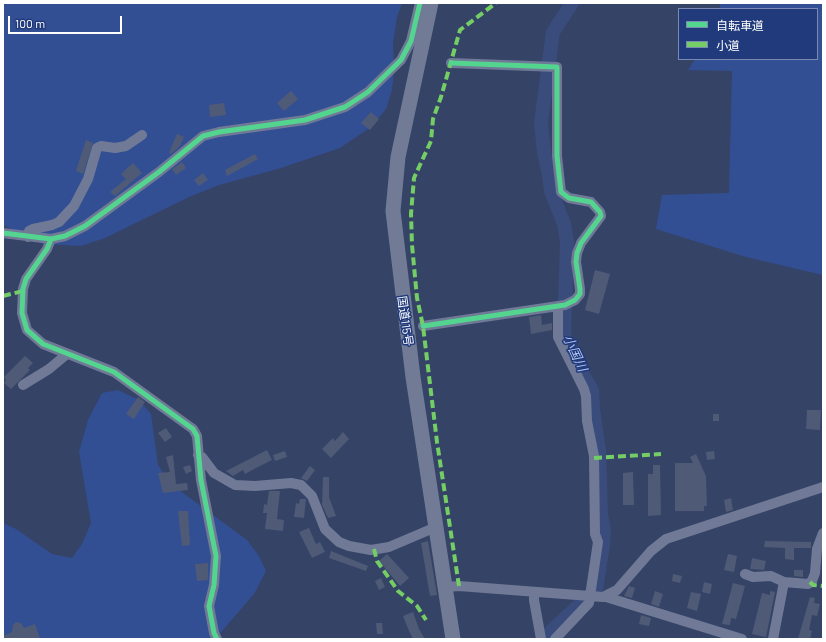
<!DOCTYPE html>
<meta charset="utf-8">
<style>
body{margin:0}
#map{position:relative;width:826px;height:642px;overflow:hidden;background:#354367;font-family:Barlow,"Noto Sans JP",sans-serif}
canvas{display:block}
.frame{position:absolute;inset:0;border:4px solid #fff;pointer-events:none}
.legend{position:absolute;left:678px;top:8px;width:140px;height:52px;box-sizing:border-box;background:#203a7c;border:1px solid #7989b0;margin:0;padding:5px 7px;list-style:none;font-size:12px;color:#fff}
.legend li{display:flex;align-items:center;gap:8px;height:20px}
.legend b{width:20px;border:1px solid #7989b0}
.scale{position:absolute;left:8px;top:16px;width:114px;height:18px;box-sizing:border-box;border:2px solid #fff;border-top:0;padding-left:5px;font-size:12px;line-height:14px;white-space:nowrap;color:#fff;-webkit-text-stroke:3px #203a7c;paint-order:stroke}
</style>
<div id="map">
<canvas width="826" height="642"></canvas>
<div class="frame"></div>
<ul class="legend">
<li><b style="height:5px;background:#53d58f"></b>自転車道</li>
<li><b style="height:5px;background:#74ce65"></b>小道</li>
</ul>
<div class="scale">100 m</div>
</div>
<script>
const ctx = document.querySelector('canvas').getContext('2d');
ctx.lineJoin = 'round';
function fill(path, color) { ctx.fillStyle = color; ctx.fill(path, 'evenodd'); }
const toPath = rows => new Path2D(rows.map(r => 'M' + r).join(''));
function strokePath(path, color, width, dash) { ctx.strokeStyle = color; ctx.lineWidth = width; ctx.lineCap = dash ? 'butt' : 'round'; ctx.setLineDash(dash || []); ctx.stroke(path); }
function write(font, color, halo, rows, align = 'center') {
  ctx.font = font + ' Barlow,"Noto Sans JP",sans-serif'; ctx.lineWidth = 3; ctx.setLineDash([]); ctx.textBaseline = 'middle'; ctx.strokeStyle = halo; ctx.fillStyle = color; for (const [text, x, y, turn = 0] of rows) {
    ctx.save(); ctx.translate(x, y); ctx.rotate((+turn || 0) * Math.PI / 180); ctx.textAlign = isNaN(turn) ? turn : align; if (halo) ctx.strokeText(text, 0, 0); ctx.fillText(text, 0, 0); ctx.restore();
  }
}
const green = toPath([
 [3,3,402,3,397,17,393,43,394,69,392,90,386,109,371,127,340,148,281,168,219,185,189,197,105,238,81,246,43,244,3,225],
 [720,3,823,3,823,275,746,257,656,229,662,195,729,193,732,71,688,70,695,59,817,59,817,9,720,9],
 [118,390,139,400,151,414,158,465,171,484,247,540,259,556,266,571,254,594,215,639,3,639,3,523,16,529,52,554,72,558,82,544,91,523,79,452,88,420,102,393]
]);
const river = toPath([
 [543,639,596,589,603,545,604,530,601,514,599,451,593,409,592,390,583,375,564,335,567,242,564,224,551,191,549,175,544,152,541,123,553,32,572,3]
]);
const building = toPath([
 [291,91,298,99,284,111,277,103],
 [224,103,226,115,210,117,209,105],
 [371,112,379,119,370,130,361,123],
 [177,134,184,137,180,146,171,154,169,153],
 [86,140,93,143,83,174,76,171],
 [255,154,258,159,227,176,225,170],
 [182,162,186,168,176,175,172,169],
 [133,163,142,173,115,196,110,192,126,179,121,174],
 [203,173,208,180,199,186,194,180],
 [595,270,610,274,599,314,585,310],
 [541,315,542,325,552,323,552,330,531,334,529,317],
 [25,356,33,363,28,368,30,370,11,389,4,383,6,380,4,377],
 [138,397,145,402,134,419,126,414],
 [807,410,821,410,820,430,806,429],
 [713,414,719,414,719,421,713,421],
 [166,428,172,437,165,442,158,433],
 [343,432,349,439,331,458,322,449,333,438,335,441],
 [267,450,272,460,254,469,245,474,243,470,233,476,226,471],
 [285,451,287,457,275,461,273,455],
 [714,451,715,459,707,460,706,452],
 [696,454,706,476,707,506,704,506,704,511,675,511,675,463,693,463,690,457],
 [173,455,176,484,187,483,188,490,163,493,158,473,170,472,166,457],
 [190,465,192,471,186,474,183,467],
 [653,465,660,465,661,515,648,516,648,474,653,474],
 [310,466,315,470,307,481,301,478],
 [633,472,634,505,623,505,623,473],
 [323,477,329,477,329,497,336,516,328,518,322,505],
 [269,491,280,491,277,519,284,520,283,531,265,529,267,513,263,513,264,504,267,505],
 [731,498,733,510,726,512,724,500],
 [300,499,306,499,304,518,294,517,296,503,299,504],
 [178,511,188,511,190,545,182,546],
 [309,528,316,544,320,542,325,552,312,558,299,532],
 [428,541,437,595,430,596,421,543],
 [765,541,811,542,811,548,794,548,794,560,785,559,785,548,764,547],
 [331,551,368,566,366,571,329,558],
 [387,554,409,578,400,586,379,561],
 [728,554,737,556,734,572,724,570],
 [752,558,766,561,764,570,750,569],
 [208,563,208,580,197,581,195,564],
 [794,570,803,570,803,577,794,576],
 [673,574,682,576,680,583,672,581],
 [381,578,385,587,379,590,375,581],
 [704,582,712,584,710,594,702,592],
 [733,583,745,586,736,619,731,618,730,625,722,624],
 [629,586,635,588,632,598,624,596],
 [655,591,663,594,659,607,651,604],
 [770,591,775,592,766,637,752,634,762,593,770,595],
 [691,592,701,594,697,611,687,608],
 [810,597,815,598,814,603,820,604,817,616,812,615,809,630,812,631,810,639,798,639],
 [413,612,419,629,425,639,413,639,409,631,403,616],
 [641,615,651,618,649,626,639,624],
 [16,622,21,623,24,628,35,624,40,639,3,639,3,636,12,632,13,625],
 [376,623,382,623,383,634,377,634]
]);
const minor = toPath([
 [3,233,51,239,65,236,85,226,159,172,203,136,219,132,305,120,345,107,368,92,401,60,411,41,420,3],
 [28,237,29,231,33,229,52,225,59,222,74,206,88,179,97,148,101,146,115,148,126,146,142,135],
 [51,239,47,249,26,279,23,289,22,313,27,330,43,344,114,372,193,429,197,436,201,480,216,556,214,585,209,606,214,633,217,639],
 [423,326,565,305,575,300,580,294,580,289,576,262,577,253,581,243,601,216,600,212,591,202,569,198,561,192,557,156,557,67,451,63],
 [23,385,49,369,67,354],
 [198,455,202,457,214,473,235,485,255,486,291,483,301,485,312,496,325,529,339,542,349,546,371,550,389,547,436,527],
 [745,574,753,577,771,576,784,582,808,584,812,581,815,573,817,549,823,533],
 [446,587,459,586,603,597,617,590,651,551,666,539,823,487],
 [534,592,534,600,541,639],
 [606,597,742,639],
 [555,639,589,603,598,542,595,534,594,456,587,421,586,396,584,389,558,337,558,306],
 [773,639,784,582]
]);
const highway = toPath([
 [431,3,398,157,393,211,413,377,453,639]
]);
const quiet = toPath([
 [3,296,23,291],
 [594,458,661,454],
 [374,549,377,561,398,591,417,606,426,620],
 [810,582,813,585,823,586],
 [459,586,437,442,423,326,417,298,412,245,411,214,414,178,431,141,433,119,441,97,460,30,496,3]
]);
const cycleway = toPath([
 [3,233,51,239,65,236,85,226,159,172,203,136,219,132,305,120,345,107,368,92,401,60,411,41,420,3],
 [51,239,47,249,26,279,23,289,22,313,27,330,43,344,114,372,193,429,197,436,201,480,216,556,214,585,209,606,214,633,217,639],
 [423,326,565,305,575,300,580,294,580,289,576,262,577,253,581,243,601,216,600,212,591,202,569,198,561,192,557,156,557,67,451,63]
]);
const streetNames = [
 ["国道115号",405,321,82]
];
const waterNames = [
 ["小国川",575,353,65]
];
fill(green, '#334f93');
strokePath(river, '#3a4c7c', 14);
fill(building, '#4f5a77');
strokePath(minor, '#707a96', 10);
strokePath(highway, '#717b96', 15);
strokePath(quiet, '#74ce65', 4, [8, 4]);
strokePath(cycleway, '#53d58f', 5);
write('12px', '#fff', '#203a7c', streetNames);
write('italic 13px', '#aec1ee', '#203a7c', waterNames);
</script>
